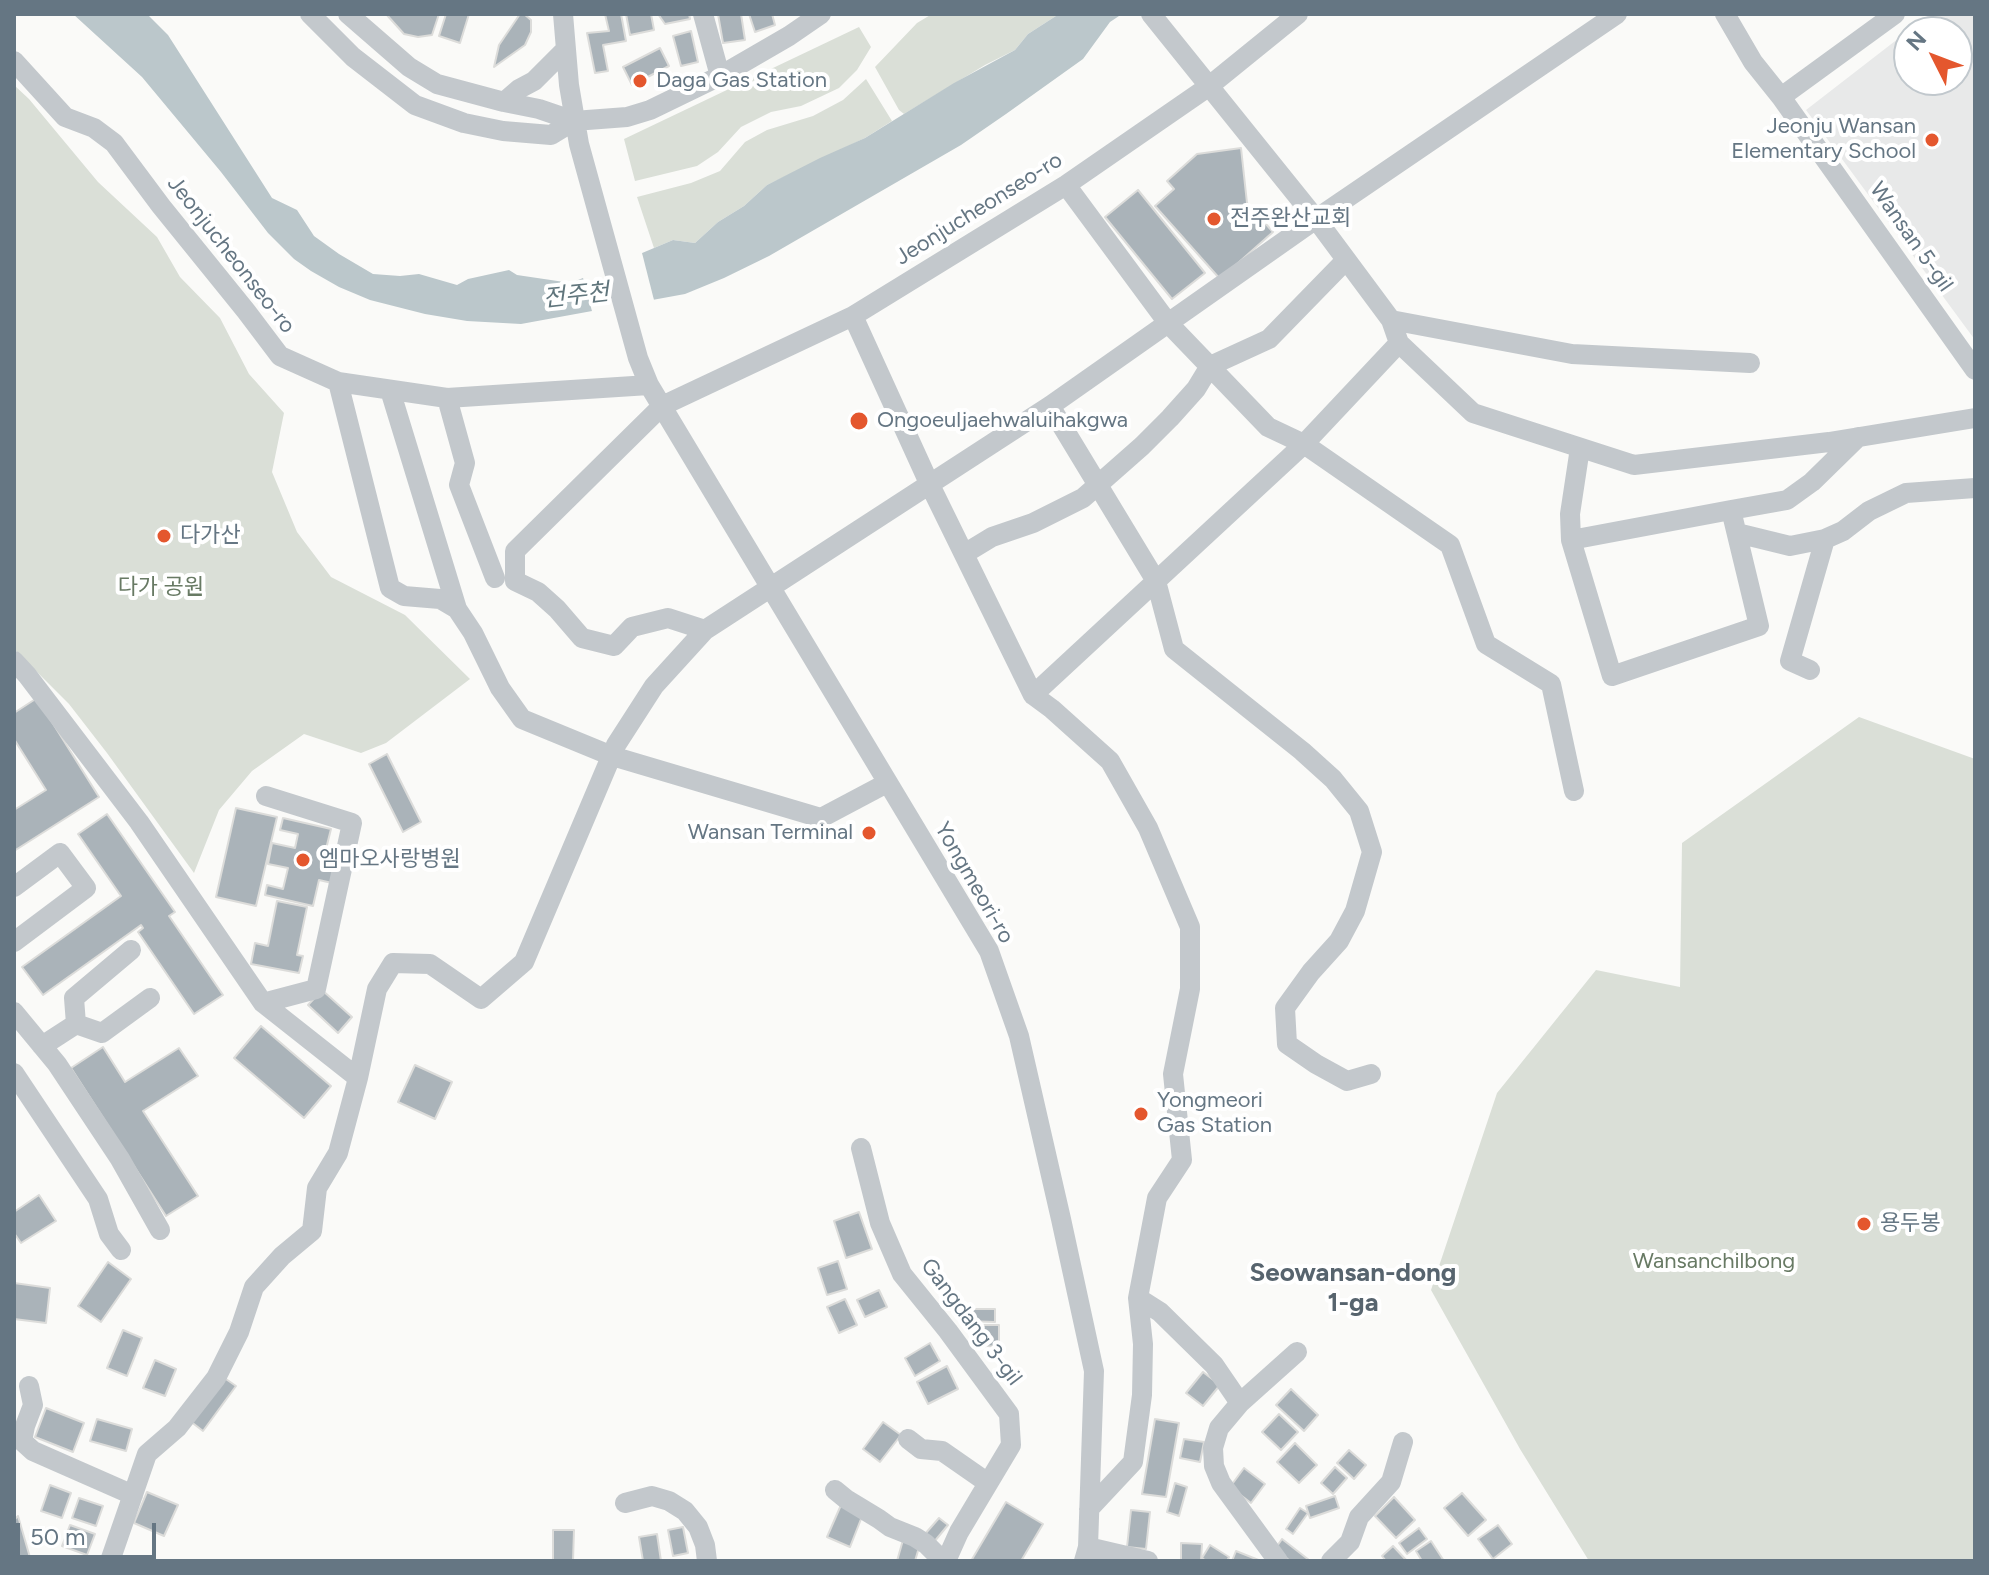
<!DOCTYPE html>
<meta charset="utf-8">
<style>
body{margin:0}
#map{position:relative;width:1989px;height:1575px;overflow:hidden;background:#fafaf8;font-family:Figtree,sans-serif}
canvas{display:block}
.frame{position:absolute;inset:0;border:16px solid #657683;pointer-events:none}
.north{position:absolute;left:1893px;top:16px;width:80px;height:80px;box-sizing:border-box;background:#fff;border:2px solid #c1c8cd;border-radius:50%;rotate:312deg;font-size:22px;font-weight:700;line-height:32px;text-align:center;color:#657683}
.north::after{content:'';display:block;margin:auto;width:28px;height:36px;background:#e4572e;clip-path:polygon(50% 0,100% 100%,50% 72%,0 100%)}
.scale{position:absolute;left:16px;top:1523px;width:140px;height:36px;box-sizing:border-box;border:4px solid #657683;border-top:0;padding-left:10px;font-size:24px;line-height:28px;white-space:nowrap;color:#657683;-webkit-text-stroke:6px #fff;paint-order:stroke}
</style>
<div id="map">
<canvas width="1989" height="1575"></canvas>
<div class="frame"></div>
<div class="north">N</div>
<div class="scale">50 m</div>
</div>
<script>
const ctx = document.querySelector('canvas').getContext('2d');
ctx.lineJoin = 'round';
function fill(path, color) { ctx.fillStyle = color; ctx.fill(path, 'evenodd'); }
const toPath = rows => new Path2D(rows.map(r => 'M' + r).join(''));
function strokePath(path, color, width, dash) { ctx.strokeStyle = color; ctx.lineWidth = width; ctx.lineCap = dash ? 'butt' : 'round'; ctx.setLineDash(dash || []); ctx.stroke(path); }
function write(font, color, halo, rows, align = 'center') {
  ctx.font = font + ' Figtree,"Noto Sans KR",sans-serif'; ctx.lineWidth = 8; ctx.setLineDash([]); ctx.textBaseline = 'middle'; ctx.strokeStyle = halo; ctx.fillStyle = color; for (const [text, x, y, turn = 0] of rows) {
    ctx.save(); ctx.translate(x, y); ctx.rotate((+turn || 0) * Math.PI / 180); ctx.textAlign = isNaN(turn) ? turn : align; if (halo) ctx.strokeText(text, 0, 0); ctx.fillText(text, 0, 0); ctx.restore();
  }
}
const built = toPath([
 [1930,14,1975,14,1975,340,1806,110],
 [1909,32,1957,32,1957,80,1909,80]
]);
const green = toPath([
 [932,14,1059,14,1028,34,1015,50,985,65,904,114,899,110,875,67,917,23],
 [859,27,871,47,857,70,839,88,801,106,771,112,741,127,718,152,697,166,635,181,624,139],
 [866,79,892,121,865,138,767,185,744,206,718,222,695,243,673,240,654,248,637,197,691,183,720,171,745,142,767,130,813,116,843,100],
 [14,85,29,99,98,182,157,237,180,277,220,318,249,374,284,413,272,472,297,532,331,577,405,615,470,679,386,743,361,753,304,734,252,771,219,810,194,873,107,753,69,704,14,649],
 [1859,717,1975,759,1975,1561,1589,1561,1520,1449,1431,1290,1497,1093,1596,970,1680,987,1682,843]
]);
const water = toPath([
 [73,14,147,14,168,35,272,198,297,210,314,236,339,254,373,274,400,276,419,274,457,285,468,279,509,270,517,275,571,283,673,240,695,243,718,222,744,206,767,185,820,158,865,138,954,83,1015,50,1028,34,1059,14,1118,14,1119,16,1110,22,1083,59,1006,114,961,145,769,256,724,278,685,294,521,324,467,321,425,314,370,300,339,287,311,271,294,259,268,233,221,172,142,77]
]);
const pier = toPath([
 [641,249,655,304,593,315,582,274]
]);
const building = toPath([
 [386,14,439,14,432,35,418,37,404,34,386,14],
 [446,14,469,14,460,43,439,36,446,14],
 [520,14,524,14,531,20,531,32,525,45,494,67,499,45,520,14],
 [605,14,621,14,626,41,603,45,608,71,595,73,587,33,609,31,605,14],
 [626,14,651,14,654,30,630,35,626,14],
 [658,14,689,14,690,19,665,24,658,14],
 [718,14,741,14,745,40,723,43,718,14],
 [749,14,772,14,775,25,755,32,749,14],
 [691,31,698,62,681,66,673,36,691,31],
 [660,48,669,66,632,85,623,67,660,48],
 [1241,148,1247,203,1273,232,1220,279,1155,206,1174,189,1167,181,1197,154,1241,148],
 [1138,190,1205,273,1172,299,1105,217,1138,190],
 [37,698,99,797,14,851,14,810,46,790,14,739,14,713,37,698],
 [387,754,421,822,403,832,369,764,387,754],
 [236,808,277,817,256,906,216,897,236,808],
 [107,814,175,912,169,916,223,995,194,1014,138,932,143,928,141,925,43,995,22,967,121,896,78,834,107,814],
 [283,818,331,829,325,853,338,856,332,883,319,880,313,906,265,895,267,885,283,889,288,868,268,864,272,843,295,848,298,834,280,830,283,818],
 [277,901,307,907,297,955,303,956,299,973,251,964,255,943,268,946,277,901],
 [322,990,352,1017,338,1033,308,1005,322,990],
 [261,1026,331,1086,304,1118,234,1058,261,1026],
 [103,1047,125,1082,179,1048,198,1076,143,1111,198,1196,166,1216,71,1068,103,1047],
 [415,1065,452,1082,435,1119,398,1102,415,1065],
 [39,1195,56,1221,21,1243,14,1233,14,1212,39,1195],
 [859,1212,872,1249,846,1258,834,1221,859,1212],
 [838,1261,847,1289,827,1295,818,1268,838,1261],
 [108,1262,131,1279,101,1322,78,1306,108,1262],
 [14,1283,50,1288,46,1323,14,1319,14,1283],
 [879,1290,887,1307,865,1317,857,1300,879,1290],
 [845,1299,857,1325,839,1333,827,1307,845,1299],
 [966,1309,995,1309,995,1322,966,1321,966,1309],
 [976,1325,999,1325,999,1346,976,1347,976,1325],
 [123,1330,142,1338,127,1376,107,1368,123,1330],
 [930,1343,940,1361,915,1376,905,1358,930,1343],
 [155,1360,176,1369,165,1396,143,1388,155,1360],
 [947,1366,958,1389,928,1404,917,1382,947,1366],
 [1203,1372,1220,1385,1203,1406,1186,1393,1203,1372],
 [223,1377,236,1386,203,1431,190,1421,223,1377],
 [1291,1389,1318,1415,1304,1431,1276,1405,1291,1389],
 [46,1408,84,1423,73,1452,35,1437,46,1408],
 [1279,1414,1298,1432,1281,1450,1262,1432,1279,1414],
 [97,1419,132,1429,126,1451,90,1441,97,1419],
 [1155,1419,1179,1423,1166,1497,1142,1494,1155,1419],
 [883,1422,901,1435,880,1462,863,1449,883,1422],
 [1184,1439,1204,1442,1200,1462,1180,1458,1184,1439],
 [1295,1443,1317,1465,1299,1483,1277,1462,1295,1443],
 [1349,1450,1366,1465,1354,1479,1337,1463,1349,1450],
 [1335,1467,1347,1478,1333,1494,1321,1483,1335,1467],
 [1244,1468,1265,1484,1251,1503,1230,1487,1244,1468],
 [1175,1483,1187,1487,1179,1516,1167,1512,1175,1483],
 [50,1485,71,1493,62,1518,41,1511,50,1485],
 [147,1492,178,1505,164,1536,134,1523,147,1492],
 [1462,1493,1486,1520,1468,1536,1444,1508,1462,1493],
 [1335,1496,1339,1508,1310,1518,1306,1506,1335,1496],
 [1394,1497,1415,1520,1396,1538,1375,1516,1394,1497],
 [79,1498,103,1506,96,1526,72,1518,79,1498],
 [1006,1502,1043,1524,1021,1561,971,1561,1006,1502],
 [841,1505,863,1514,850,1547,827,1537,841,1505],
 [1300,1508,1308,1513,1293,1534,1286,1529,1300,1508],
 [1131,1510,1150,1512,1146,1549,1127,1547,1131,1510],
 [18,1516,31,1561,14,1561,14,1520,18,1516],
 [939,1518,948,1525,934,1542,925,1534,939,1518],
 [70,1525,95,1534,87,1555,62,1546,70,1525],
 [1498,1525,1512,1544,1493,1559,1478,1539,1498,1525],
 [683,1527,688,1553,673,1556,668,1530,683,1527],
 [1419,1528,1427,1539,1407,1554,1399,1543,1419,1528],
 [553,1530,574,1530,573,1561,553,1561,553,1530],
 [657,1534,661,1561,643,1561,639,1537,657,1534],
 [1282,1539,1309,1560,1308,1561,1290,1561,1275,1549,1282,1539],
 [903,1540,920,1544,915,1561,897,1561,903,1540],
 [1431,1541,1444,1561,1422,1561,1416,1551,1431,1541],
 [1181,1543,1202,1544,1201,1561,1181,1561,1181,1543],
 [1210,1545,1229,1557,1227,1561,1206,1561,1202,1558,1210,1545],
 [1393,1546,1407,1561,1386,1561,1382,1556,1393,1546],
 [1236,1551,1261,1561,1232,1561,1236,1551]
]);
const minor = toPath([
 [310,14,353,57,415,105,464,123,503,131,551,135,574,121],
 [348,14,409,67,437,84,504,102,539,109,574,121,627,117,650,110,720,76,789,36,821,14],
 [563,14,569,85,579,144,638,358,649,385,989,951,1019,1036,1061,1219,1094,1371,1088,1547,1084,1561],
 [703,14,720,76],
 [1151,14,1316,219,1391,320,1399,343,1473,413,1634,465,1829,442,1975,418],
 [1725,14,1753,62,1781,97,1975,370],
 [14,61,65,117,94,128,114,143,161,206,246,311,280,356,338,382,447,398,649,385],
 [1781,97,1895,14],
 [504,102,519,89,534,81,566,49],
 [1066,185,1168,323,1268,427,1304,444,1399,343],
 [853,316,929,483,1033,695,1304,444,1450,545,1486,644,1551,684,1574,791],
 [1391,320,1572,354,1750,363],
 [338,382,390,588,404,596,440,599,457,609,473,633,500,688,522,719,612,756,821,818,887,783],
 [390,390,457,609],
 [447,398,465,463,459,485,495,578],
 [1050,406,1156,581,1174,649,1302,751,1333,779,1359,811,1372,852,1355,911,1339,941,1311,972,1285,1008,1287,1044,1316,1064,1347,1081,1371,1074],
 [1731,510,1787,500,1812,482,1858,437],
 [1737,533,1790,546,1825,539,1843,531,1869,511,1906,493,1975,488],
 [1571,540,1731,510,1759,626,1612,676,1571,540,1570,514,1580,448],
 [964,554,992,537,1033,523,1083,498,1142,446,1170,418,1196,389,1210,366,1269,339,1346,260],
 [705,630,668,618,632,627,614,646,582,638,557,609,538,592,515,581,515,551,662,406,853,316,1066,185,1208,87,1298,14],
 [14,661,27,675,139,822,263,1003,358,1078],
 [1810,670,1790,661,1825,539],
 [1033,695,1052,709,1110,761,1148,828,1190,927,1190,989,1173,1074,1182,1160,1157,1198,1138,1298,1143,1344,1142,1395,1133,1462,1089,1509],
 [14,887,60,853,86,888,14,942],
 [263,1003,316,989,352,823,266,796],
 [14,1012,57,1064,120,1159,160,1230],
 [76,1024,102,1033,150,998],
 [42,1046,76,1024,74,998,131,950],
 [14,1073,98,1199,109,1234,121,1250],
 [861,1148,880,1223,902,1274,948,1331,1009,1414,1011,1445,959,1532,946,1561],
 [1138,1298,1160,1312,1214,1365,1240,1403],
 [29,1386,33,1405,25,1426,22,1441,33,1451,133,1495],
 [908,1439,921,1449,942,1451,988,1483],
 [835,1490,846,1499,879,1519,890,1527,915,1537,926,1544,943,1561],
 [625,1503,652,1496,669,1501,685,1511,698,1527,705,1545,707,1561],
 [1088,1547,1148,1561],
 [110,1561,147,1454,177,1428,216,1378,239,1332,254,1287,282,1256,312,1231,317,1188,338,1153,358,1078,377,989,393,963,430,964,481,999,524,962,616,745,654,686,705,630,1050,406,1316,219,1617,14],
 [1278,1561,1221,1483,1214,1466,1213,1448,1219,1428,1240,1403,1297,1352],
 [1331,1561,1350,1542,1359,1517,1391,1482,1403,1442]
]);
const markers = [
 [640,81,8,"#e4572e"],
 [1932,140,8,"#e4572e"],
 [1214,219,8,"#e4572e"],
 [859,421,10,"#e4572e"],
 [164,536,8,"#e4572e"],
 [869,833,8,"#e4572e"],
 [303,860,8,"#e4572e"],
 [1141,1114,8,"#e4572e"],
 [1864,1224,8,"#e4572e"]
];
const poiNames = [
 ["Daga Gas Station",656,81],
 ["Jeonju Wansan",1916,127,"right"],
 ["Elementary School",1916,152,"right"],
 ["전주완산교회",1230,219],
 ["Ongoeuljaehwaluihakgwa",877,421],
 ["다가산",180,536],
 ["Wansan Terminal",853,833,"right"],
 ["엠마오사랑병원",319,860],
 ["Yongmeori",1157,1101],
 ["Gas Station",1157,1126],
 ["용두봉",1880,1224]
];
const streetNames = [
 ["Jeonjucheonseo-ro",979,209,-32],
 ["Wansan 5-gil",1911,237,55],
 ["Jeonjucheonseo-ro",231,255,52],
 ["Yongmeori-ro",974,883,60],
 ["Gangdang 3-gil",971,1322,53]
];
const parkNames = [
 ["다가 공원",161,588],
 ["Wansanchilbong",1714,1262]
];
const waterNames = [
 ["전주천",576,296,-6]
];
const quarterNames = [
 ["Seowansan-dong",1353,1273],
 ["1-ga",1353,1303]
];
fill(built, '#e8e9e9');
fill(green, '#dadfd7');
fill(water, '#bbc7cb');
fill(pier, '#fafaf8');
fill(building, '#aab3b9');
strokePath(building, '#dcdcda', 2);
strokePath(minor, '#c3c8cc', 20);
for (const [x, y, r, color] of markers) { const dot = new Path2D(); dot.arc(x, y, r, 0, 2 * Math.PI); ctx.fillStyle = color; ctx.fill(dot); strokePath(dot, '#fff', 3); }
write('22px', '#657683', '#fff', poiNames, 'left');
write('22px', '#657683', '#fff', streetNames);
write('22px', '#687a64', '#fff', parkNames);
write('italic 24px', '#60757c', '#fff', waterNames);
write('bold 26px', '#57646e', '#fff', quarterNames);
</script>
